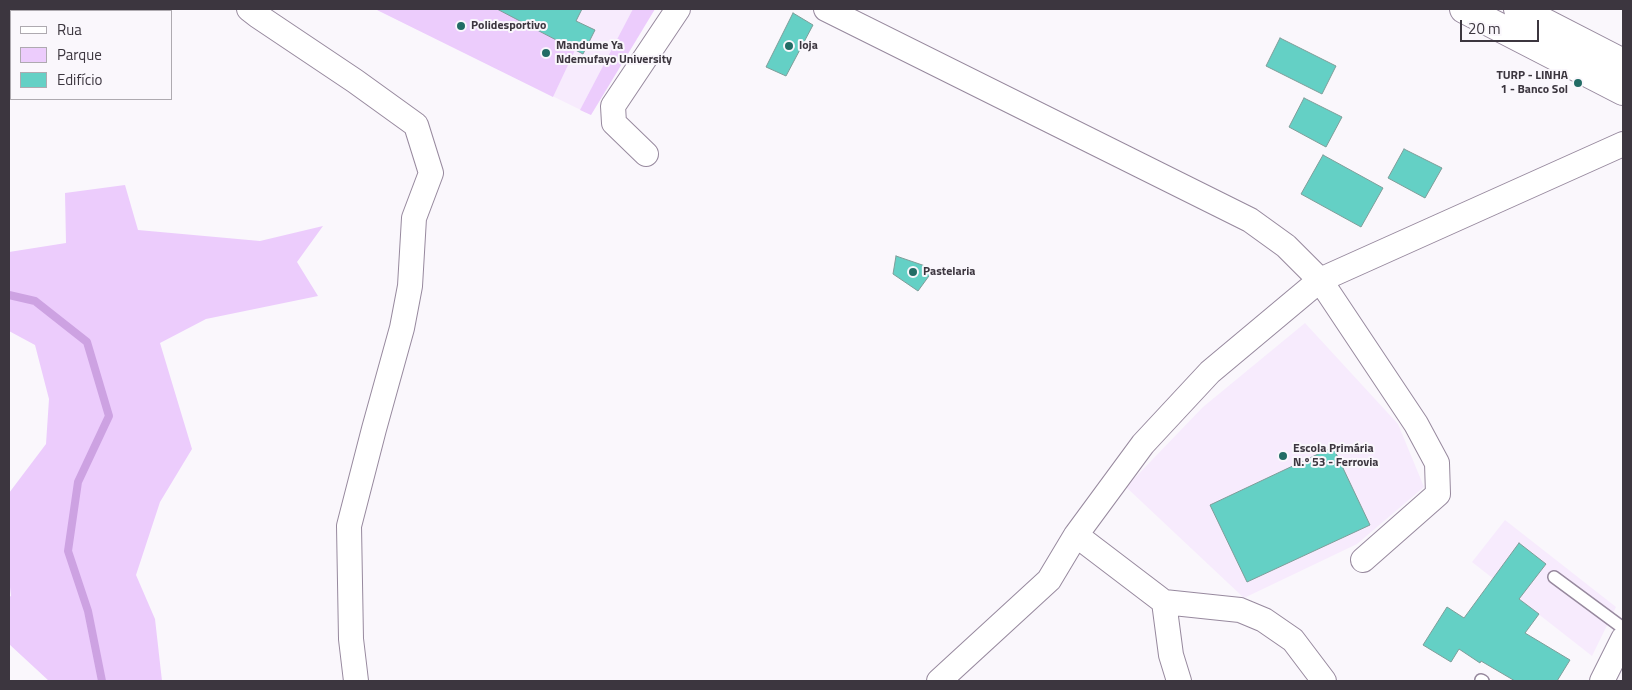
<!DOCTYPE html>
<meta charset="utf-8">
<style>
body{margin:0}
#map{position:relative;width:1632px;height:690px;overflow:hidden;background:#faf7fc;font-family:"Titillium Web",sans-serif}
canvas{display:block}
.frame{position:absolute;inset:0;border:10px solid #3c363f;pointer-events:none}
.legend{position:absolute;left:10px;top:10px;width:162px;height:90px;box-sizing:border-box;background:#faf7fc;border:1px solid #aeaab0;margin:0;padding:6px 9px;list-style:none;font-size:15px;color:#3c363f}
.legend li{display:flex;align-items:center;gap:10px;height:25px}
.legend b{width:25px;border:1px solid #aeaab0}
.scale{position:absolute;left:1460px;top:20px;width:79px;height:22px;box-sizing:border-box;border:2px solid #3c363f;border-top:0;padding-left:6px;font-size:15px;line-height:18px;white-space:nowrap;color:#3c363f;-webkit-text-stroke:4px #faf7fc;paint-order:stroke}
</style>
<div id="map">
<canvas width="1632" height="690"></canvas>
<div class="frame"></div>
<ul class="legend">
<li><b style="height:6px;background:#fff"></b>Rua</li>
<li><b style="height:14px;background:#ecccfc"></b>Parque</li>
<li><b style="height:14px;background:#64d0c5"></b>Edifício</li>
</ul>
<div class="scale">20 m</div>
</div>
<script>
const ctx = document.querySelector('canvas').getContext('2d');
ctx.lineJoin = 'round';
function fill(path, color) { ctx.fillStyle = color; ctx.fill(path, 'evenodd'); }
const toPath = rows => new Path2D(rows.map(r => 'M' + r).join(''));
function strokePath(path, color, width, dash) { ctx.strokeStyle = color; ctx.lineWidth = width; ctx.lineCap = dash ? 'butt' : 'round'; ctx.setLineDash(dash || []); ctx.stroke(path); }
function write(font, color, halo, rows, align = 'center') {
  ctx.font = font + ' "Titillium Web",sans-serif'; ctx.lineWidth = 4; ctx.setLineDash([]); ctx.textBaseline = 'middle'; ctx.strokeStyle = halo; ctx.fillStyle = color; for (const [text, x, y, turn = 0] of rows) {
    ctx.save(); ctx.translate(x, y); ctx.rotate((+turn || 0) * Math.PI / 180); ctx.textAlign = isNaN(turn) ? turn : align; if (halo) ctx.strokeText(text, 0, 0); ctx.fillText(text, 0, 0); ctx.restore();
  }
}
const built = toPath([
 [375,9,655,9,591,115],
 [1305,323,1398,424,1424,487,1357,544,1244,598,1126,487,1203,407],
 [1505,520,1616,607,1592,656,1472,562]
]);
const green = toPath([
 [375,9,528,9,521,21,575,50,553,97],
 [633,9,655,9,591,115,580,110],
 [125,185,138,230,260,241,323,226,297,262,318,296,206,319,160,343,192,449,160,502,136,575,155,619,162,681,49,681,9,644,9,597,11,596,9,578,9,493,46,444,49,399,35,345,9,331,9,252,66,243,65,193]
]);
const stream = toPath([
 [9,295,35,301,87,342,109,416,78,482,68,551,88,611,102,681]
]);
const building = toPath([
 [497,9,582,9,576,21,595,30,583,54,497,9],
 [793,13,813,25,786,76,766,67,793,13],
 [1280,38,1336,66,1322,94,1266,66,1280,38],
 [1304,98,1342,117,1326,147,1289,127,1304,98],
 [1404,149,1442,168,1425,198,1388,178,1404,149],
 [1323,155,1383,188,1361,227,1301,194,1323,155],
 [896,256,934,269,918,291,893,274,896,256],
 [1333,447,1370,525,1247,582,1210,505,1333,447],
 [1519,543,1546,564,1519,599,1539,614,1525,633,1570,660,1557,681,1515,681,1481,661,1480,663,1459,649,1451,662,1423,645,1447,607,1464,618,1519,543]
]);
const service = toPath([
 [1554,577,1623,628],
 [1481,680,1483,681]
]);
const minor = toPath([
 [249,9,258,16,355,81,416,125,431,173,414,218,410,286,402,328,374,429,349,526,351,639,356,681],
 [826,9,1250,220,1286,246,1320,280,1416,424,1437,463,1438,494,1363,560],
 [646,154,614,123,613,106,678,9],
 [1076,535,1164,602,1240,610,1264,620,1293,640,1324,681],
 [1164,602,1171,655,1179,681],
 [939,681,1049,580,1076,535,1143,444,1210,372,1320,280,1623,144],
 [1602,681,1623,639]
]);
const primary = toPath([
 [1464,9,1623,91],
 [1518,9,1623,63]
]);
const markers = [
 [461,26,5,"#226c65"],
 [789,46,5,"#226c65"],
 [546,53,5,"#226c65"],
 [1578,83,5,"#226c65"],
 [913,272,5,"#226c65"],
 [1283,456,5,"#226c65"]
];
const poiNames = [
 ["Polidesportivo",471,26],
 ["Mandume Ya",556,46],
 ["Ndemufayo University",556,60],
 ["loja",799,46],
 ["TURP - LINHA",1568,76,"right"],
 ["1 - Banco Sol",1568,90,"right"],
 ["Pastelaria",923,272],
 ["Escola Primária",1293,449],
 ["N.º 53 - Ferrovia",1293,463]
];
fill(built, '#f7ebfd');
fill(green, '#ecccfc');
strokePath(stream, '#cda2e2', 8);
fill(building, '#64d0c5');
strokePath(building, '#7e9d99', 1);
strokePath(service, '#97899e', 14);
strokePath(minor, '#97899e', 26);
strokePath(primary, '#97899e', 30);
strokePath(service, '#fff', 11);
strokePath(minor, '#fff', 24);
strokePath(primary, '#fff', 28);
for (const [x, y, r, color] of markers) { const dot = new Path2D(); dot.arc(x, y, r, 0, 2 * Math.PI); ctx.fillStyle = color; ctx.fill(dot); strokePath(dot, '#faf7fc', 2); }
write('bold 12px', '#3c363f', '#faf7fc', poiNames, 'left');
</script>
